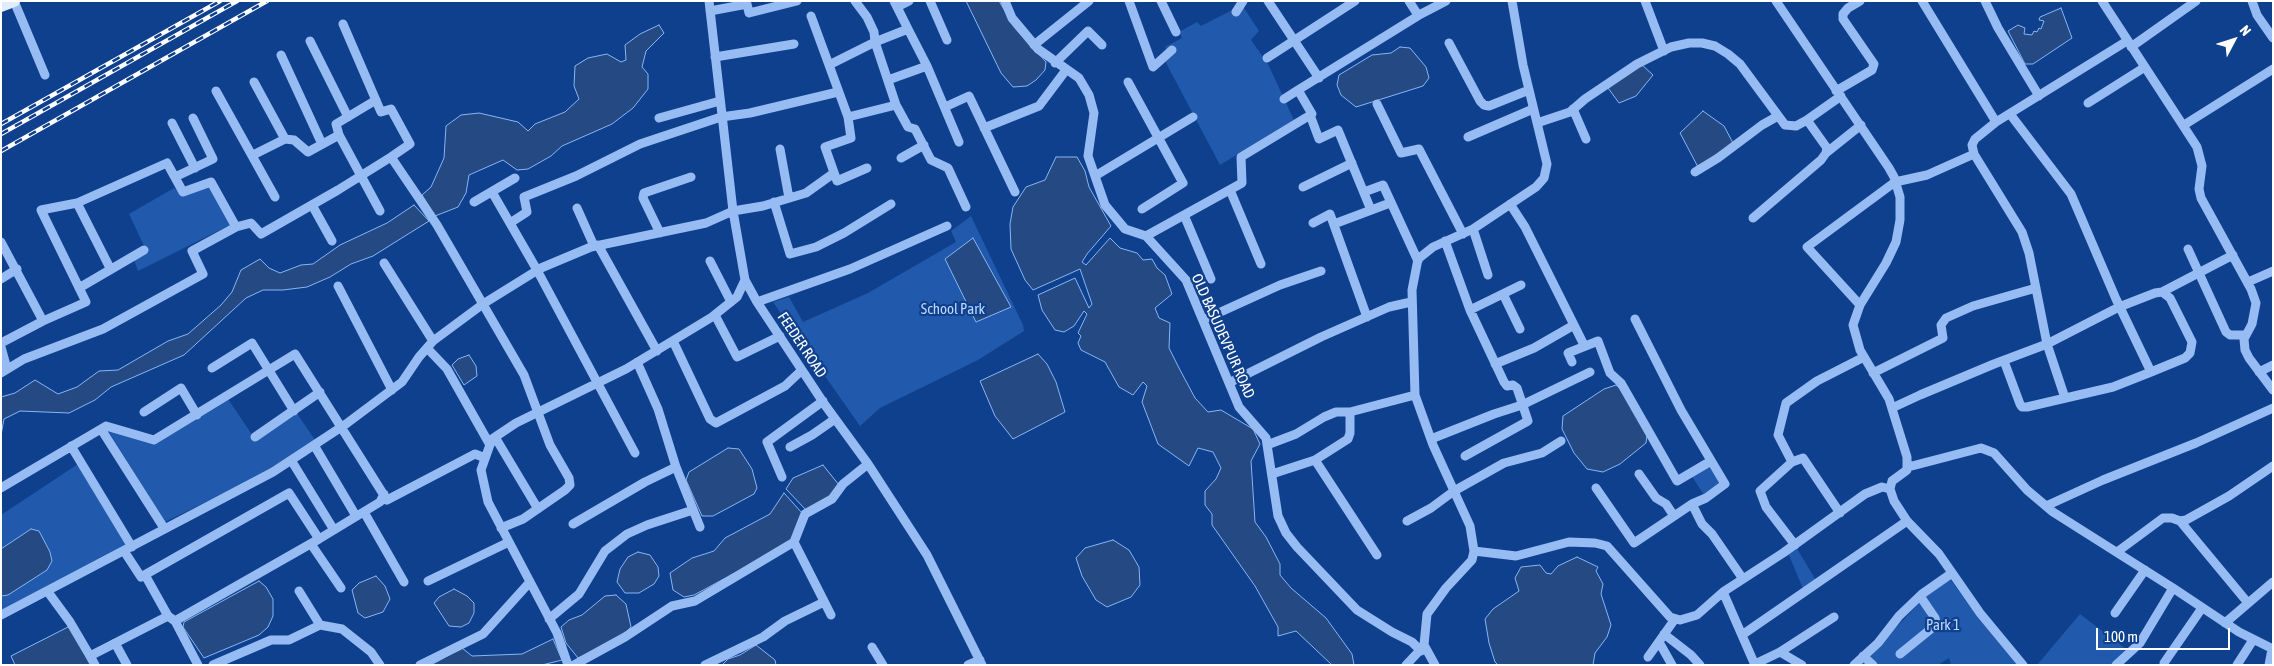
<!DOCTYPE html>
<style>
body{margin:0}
#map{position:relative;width:2274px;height:666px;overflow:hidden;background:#0f408d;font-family:"Asap Condensed",sans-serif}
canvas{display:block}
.frame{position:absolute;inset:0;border:2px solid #fff;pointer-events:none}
.north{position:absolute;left:2209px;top:15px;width:50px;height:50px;-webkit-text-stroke:4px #0f408d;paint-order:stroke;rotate:50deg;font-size:14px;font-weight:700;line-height:20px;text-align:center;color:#fff}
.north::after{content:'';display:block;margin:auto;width:18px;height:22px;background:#fff;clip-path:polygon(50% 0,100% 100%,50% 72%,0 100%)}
.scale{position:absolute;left:2096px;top:628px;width:134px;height:22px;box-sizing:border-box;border:2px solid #fff;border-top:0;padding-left:6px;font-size:15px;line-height:18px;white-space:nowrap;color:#fff;-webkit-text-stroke:4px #0f408d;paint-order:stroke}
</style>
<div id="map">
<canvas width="2274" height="666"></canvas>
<div class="frame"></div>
<div class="north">N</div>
<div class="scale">100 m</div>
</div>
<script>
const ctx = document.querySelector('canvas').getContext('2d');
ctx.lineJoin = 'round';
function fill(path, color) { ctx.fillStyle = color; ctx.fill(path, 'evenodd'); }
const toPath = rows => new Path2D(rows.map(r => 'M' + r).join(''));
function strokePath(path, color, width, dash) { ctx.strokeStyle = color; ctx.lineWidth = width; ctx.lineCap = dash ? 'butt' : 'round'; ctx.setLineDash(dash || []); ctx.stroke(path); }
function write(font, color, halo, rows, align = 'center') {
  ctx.font = font + ' "Asap Condensed",sans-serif'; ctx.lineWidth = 4.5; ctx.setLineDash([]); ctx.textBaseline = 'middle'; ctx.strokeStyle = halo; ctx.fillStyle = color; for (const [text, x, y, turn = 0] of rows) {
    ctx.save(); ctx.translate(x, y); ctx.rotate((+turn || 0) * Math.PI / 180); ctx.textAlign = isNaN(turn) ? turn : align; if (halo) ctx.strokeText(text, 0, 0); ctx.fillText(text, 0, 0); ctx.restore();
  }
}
const green = toPath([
 [1242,5,1259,31,1251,40,1268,64,1294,120,1220,165,1164,59,1168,53,1165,47,1182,38,1179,32,1197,22,1201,26],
 [211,186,232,224,138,271,134,260,146,250,129,214,174,188,183,195],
 [971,216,1023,325,1024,331,978,360,880,408,860,426,773,302,789,297,803,322,868,293,956,242,951,231],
 [228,399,255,439,296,412,315,440,281,465,165,522,107,429,154,443],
 [1711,461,1725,484,1706,498,1691,475],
 [78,464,128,545,1,612,1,515],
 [1796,547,1817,582,1804,591,1788,553],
 [1950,579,1976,615,2018,665,1951,665,1949,658,1938,665,1860,665,1929,593],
 [2080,614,2126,649,2111,665,2037,665]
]);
const water = toPath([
 [966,1,999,1,1015,28,1046,62,1045,70,1036,80,1027,86,1013,87,1001,73,966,1],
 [2061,8,2072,38,2033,64,2025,64,2008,31,2018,25,2025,28,2024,34,2032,35,2034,31,2037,32,2039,28,2041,29,2044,21,2039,20,2040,17,2061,8],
 [659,25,664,33,646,51,642,67,648,74,648,89,633,108,612,124,562,146,551,156,528,169,517,170,503,160,469,175,466,193,458,207,435,216,422,195,431,187,444,158,446,126,461,115,479,113,518,122,528,131,535,124,565,112,579,99,574,86,575,66,588,58,607,54,621,62,626,60,625,45,640,34,659,25],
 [1400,47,1410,48,1426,67,1429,78,1423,86,1356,107,1341,95,1337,85,1339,75,1372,55,1391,53,1400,47],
 [1641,64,1653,75,1636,96,1619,103,1608,88,1641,64],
 [1703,111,1724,126,1733,143,1698,167,1680,133,1703,111],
 [1056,157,1077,157,1085,171,1089,187,1111,226,1087,254,1082,262,1086,265,1110,238,1120,248,1137,253,1143,260,1152,259,1157,268,1165,275,1172,294,1155,308,1159,318,1170,323,1169,348,1179,368,1195,398,1208,412,1221,410,1253,429,1260,444,1251,461,1255,522,1266,537,1280,564,1280,575,1291,588,1326,618,1352,654,1354,665,1332,665,1296,631,1278,636,1278,627,1255,586,1212,525,1212,514,1205,505,1205,491,1216,479,1221,468,1213,452,1198,448,1189,466,1158,444,1142,402,1147,386,1143,382,1133,395,1119,387,1105,362,1081,350,1078,343,1081,336,1078,333,1087,314,1084,311,1074,326,1064,332,1055,330,1042,310,1038,295,1075,278,1089,308,1092,304,1080,269,1033,290,1025,280,1011,249,1010,224,1013,207,1026,187,1045,180,1056,157],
 [414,205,429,221,373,256,351,264,330,277,307,287,283,290,263,290,246,298,184,355,111,387,95,400,69,413,20,411,4,419,1,435,1,397,15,393,35,380,58,394,77,387,99,371,118,370,168,341,188,334,221,305,232,292,241,270,260,259,269,268,280,273,301,265,313,264,340,245,387,223,414,205],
 [973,238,1011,307,976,322,945,259,973,238],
 [1038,354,1047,364,1056,382,1065,412,1013,439,995,416,980,381,1038,354],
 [469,355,476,366,477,376,464,385,452,365,458,359,469,355],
 [1616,385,1625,393,1647,435,1646,443,1620,464,1603,472,1587,469,1574,453,1562,429,1563,416,1604,389,1616,385],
 [728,448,739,449,752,469,757,488,754,494,713,516,702,516,686,480,689,472,728,448],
 [823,465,839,485,829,499,807,511,786,489,793,478,823,465],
 [784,493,802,513,792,542,694,595,684,597,673,590,670,573,692,558,714,551,725,538,770,514,784,493],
 [31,529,39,531,50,552,52,561,47,570,8,595,1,596,1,549,31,529],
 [1113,540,1129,550,1139,567,1140,585,1131,597,1107,607,1096,600,1082,576,1076,558,1085,548,1113,540],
 [638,552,650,555,658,567,659,576,654,584,639,593,625,593,617,582,620,569,628,557,638,552],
 [1577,557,1598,567,1596,571,1603,584,1601,594,1611,625,1607,637,1595,653,1593,665,1498,665,1495,662,1489,643,1485,619,1493,609,1519,591,1515,578,1521,567,1540,565,1546,573,1551,574,1558,566,1577,557],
 [376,576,385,586,390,599,383,612,365,618,358,613,352,590,359,583,376,576],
 [259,581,266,587,273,599,273,616,268,627,259,635,204,658,183,627,184,622,259,581],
 [454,589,467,596,474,603,474,613,469,623,461,627,449,626,434,603,439,597,454,589],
 [616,595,626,604,631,627,619,639,578,658,566,643,561,627,569,620,582,615,605,596,616,595],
 [72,625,92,665,15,665,11,656,72,625],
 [553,639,562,660,542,665,431,665,462,648,472,656,522,654,553,639],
 [756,645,775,660,776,665,722,665,728,659,740,655,756,645]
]);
const minor = toPath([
 [14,1,45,75],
 [709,1,733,211,745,280,757,302,825,405,868,464,927,555,982,665],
 [855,1,867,17,874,32,875,42,829,65,848,117,851,138,825,147,837,181,867,168],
 [894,1,908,29,875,42,896,105,908,127,915,129,931,160,948,168,966,207],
 [930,1,947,40],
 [1005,1,1012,18,1038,49,1079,78,1089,95,1094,113,1088,156,1105,205,1125,229,1146,236,1186,280,1239,407,1266,438,1278,516,1286,533,1297,547,1357,610,1392,632,1412,642,1421,651],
 [1129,1,1153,67,1172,50],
 [1161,1,1176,32],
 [1268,1,1319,78],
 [1409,1,1418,15],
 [1645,1,1664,51],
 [1776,1,1889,168,1894,177,1900,197,1900,220,1896,242,1886,263,1860,305,1853,325,1860,350,1889,399,1907,457,1907,470,1892,481,1890,489,1894,501,1907,521,1939,554,1980,613,2023,665],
 [1922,1,1996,122],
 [1985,1,1998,28,2039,96],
 [2102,1,2197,147,2202,166,2199,189,2201,198,2251,289,2256,303,2252,324,2244,339,2245,350,2249,358,2273,390],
 [2252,1,2257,15,2273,38],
 [897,7,909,1],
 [710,11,747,4,749,13,797,1],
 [1236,12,1243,1],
 [811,16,829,65],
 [343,24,381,112,391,109,410,144,391,157],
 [908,29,927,66],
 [310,41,348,117],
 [1449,43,1480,101,1484,105,1489,106,1529,90],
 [1034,45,1089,1],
 [2131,47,2196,1],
 [281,55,322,144],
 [715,57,794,44],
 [1267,58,1355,1],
 [1055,63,1088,31,1102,45],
 [888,80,927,66,959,142],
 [254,82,285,139],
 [1128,82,1183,183,1142,209],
 [216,91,275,197],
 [1836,91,1872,70,1874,64,1843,19,1843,14,1848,8,1860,1],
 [1284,99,1298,90],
 [376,100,336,124,339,135,380,211],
 [2088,103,2145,67],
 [1377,104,1401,153,1419,149,1463,234],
 [945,107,969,96,1015,192],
 [1573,109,1586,139],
 [2010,114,2071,194,2116,299,2151,372],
 [1310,115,1319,139,1338,130,1371,210],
 [848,117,896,105],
 [659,118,720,101],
 [1807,120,1841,96],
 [172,123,195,168],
 [1537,123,1570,112,1585,99,1637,64,1671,47,1689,43,1702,43,1715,46,1728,54,1740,64,1785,125,1796,126,1807,120,1827,148,1826,153,1821,160,1753,218],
 [2184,125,2273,69],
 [984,128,1039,106,1066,70],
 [1468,137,1533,109],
 [780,149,789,198],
 [1826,153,1861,125],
 [253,155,285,139,294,140,308,152,339,135],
 [901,158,924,145],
 [1695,172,1718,158,1762,125,1778,116],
 [1095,176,1193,117],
 [175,177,213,159,193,118],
 [1303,187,1352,163],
 [1230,190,1261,264],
 [492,192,537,270,635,453],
 [1364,192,1383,185,1418,261],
 [474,202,515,178],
 [774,202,790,254,816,247,844,233,891,204],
 [77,203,167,163,183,192,211,182,236,227],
 [1510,204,1525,227,1584,345],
 [312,205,332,241],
 [577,208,594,246],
 [1184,215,1211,279],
 [510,223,527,212,524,197,576,176,640,144,721,117,750,113,838,92],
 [1313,223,1330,214,1367,317],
 [1334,224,1390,203],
 [1473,229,1488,275],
 [660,233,643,198,644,193,691,177],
 [1146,236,1242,183,1241,157,1312,114,1298,90,1421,14,1446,1],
 [1445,241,1470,310,1504,382,1507,386,1513,385,1517,388,1528,421,1465,456],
 [1,242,43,321],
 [598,245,657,351],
 [2188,249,2226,332,2230,335,2246,335],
 [710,261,731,302],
 [384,263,433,341],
 [1,279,17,269],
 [2248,282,2273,271],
 [338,286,392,390],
 [79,288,144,250],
 [2162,292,2233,255],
 [1503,294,1520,329],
 [757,302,850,269,947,226],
 [1860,305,1807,247,1895,182,1927,175,1974,154],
 [1470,310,1521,285],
 [715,315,737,357,780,336],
 [1635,319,1681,410,1725,484,1706,498,1692,504,1702,524,1712,534,1743,579],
 [1203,320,1280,285,1321,271],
 [673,341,710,419,716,423,785,386,802,370],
 [1,343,43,321,86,302,41,210,77,203,110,268],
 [1,347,7,369],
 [427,348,447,369,490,445],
 [637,362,658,409,676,467,700,527],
 [1572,362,1568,353,1598,341,1610,373,1621,383,1677,481,1711,461],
 [1495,364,1534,348,1574,325],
 [212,368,252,343,294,411],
 [2259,372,2273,365],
 [1,373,24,359,103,329,203,274,192,251,236,227,251,223,261,234,338,190,391,157,437,225,524,375,550,445,569,478,570,485,565,490,523,519,501,528],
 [1873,373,1943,338,1941,325,1946,318,1973,306,2036,288],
 [1229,383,1321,337,1389,307,1411,302],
 [2065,398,2047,344,2029,253,2022,232,1974,154,1972,145,1975,139,1996,122,2127,41],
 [1892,408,1920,395,1994,364,2047,344,2119,307,2155,293,2162,292,2170,298,2192,342,2190,353,2185,358,2151,372,2113,387,2027,407,2022,407,2020,404,2004,361],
 [144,412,181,388,197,415],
 [101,429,164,528],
 [255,437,320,392],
 [495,437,538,509],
 [1431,439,1494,414,1522,405,1590,372],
 [314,445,356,516],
 [1267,445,1296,434,1324,417,1336,412,1350,412],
 [71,446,132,547],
 [790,447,812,435,835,419],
 [291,460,334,530],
 [1315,460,1377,555],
 [1792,462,1760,491,1766,507,1795,545],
 [1908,467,1981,448,1994,453,2027,490,2053,512,2173,588,2140,643,2116,665],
 [1272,474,1315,460,1348,439,1350,433,1350,412,1415,395],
 [1639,474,1656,498,1666,504,1674,516],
 [782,477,767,442,823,401],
 [1,488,106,426,154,440,295,354,387,500,475,454,485,458],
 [1596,488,1634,543,1692,504],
 [2046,506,2103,480,2196,443,2273,408],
 [364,512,404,582],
 [1840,513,1803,458,1792,462,1778,435,1786,403,1817,381,1864,357],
 [1407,521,1431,508,1454,491,1504,463,1542,453,1561,441],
 [2180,521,2248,603],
 [573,524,645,482,676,467],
 [311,544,341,588],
 [124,551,141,577,289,493,319,539],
 [1474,551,1516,556,1569,542,1595,543,1607,546,1670,617,1680,620,1697,615,1723,592,1755,665],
 [2117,552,2163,518,2172,518,2180,521,2186,520,2229,496,2273,466],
 [145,575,168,616],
 [428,581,509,542],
 [2173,588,2239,632,2273,649],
 [299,591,320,625],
 [48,592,70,622,90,656],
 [1723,592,1783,553,1865,494,1882,487,1890,489],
 [2115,613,2145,570],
 [1,615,273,472,346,424,402,382,419,357,433,341,483,304,541,268,591,247,706,223,733,211,763,206,806,193,834,173],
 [831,615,794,542,805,514,832,499,843,484,868,464],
 [549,619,579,594,605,551,627,534,647,525,693,510],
 [175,621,319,539,380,502,384,494],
 [2225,623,2273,582],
 [1664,634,1691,655,1700,665],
 [1742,635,1907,521],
 [1659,642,1672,665],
 [115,643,127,665],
 [872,647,883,665],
 [1780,652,1802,665],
 [1900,654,1932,628,1936,623,1935,618,1920,596],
 [1863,656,1873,665],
 [1648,657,1675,619],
 [2164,663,2202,608],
 [1755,664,1780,652,1834,617],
 [95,665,90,656,168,616,175,621,198,665],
 [213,665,271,640,289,640,320,625,342,629,371,652,380,665],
 [420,665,483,634,529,583],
 [568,665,557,633,488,502,481,470,492,439,516,423,626,369,712,317,737,297,745,280],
 [574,665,625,637,672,606,695,601,794,542],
 [705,665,763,637,785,621,824,602],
 [968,665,980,660],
 [1406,665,1423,647],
 [1435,665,1424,645,1427,614,1446,588,1472,560,1474,551,1470,526,1433,445,1415,395,1412,290,1418,259,1433,247,1473,229,1536,187,1544,178,1547,164,1523,65,1512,1],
 [1854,665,1878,643,1899,616,1922,594,1952,573],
 [2237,665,2253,640],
 [2269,665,2272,649]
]);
const major = toPath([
 [1,6,14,1]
]);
const rail = toPath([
 [1,124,220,1],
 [1,134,237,1],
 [1,151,267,1]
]);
const parkNames = [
 ["School Park",953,309],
 ["Park 1",1943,625]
];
const streetNames = [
 ["OLD BASUDEVPUR ROAD",1223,336,66],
 ["FEEDER ROAD",802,345,56]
];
fill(green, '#2159ac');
fill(water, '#254982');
strokePath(water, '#87b6f6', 1);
strokePath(minor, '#96bcf3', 9);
strokePath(major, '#e2ecff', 12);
strokePath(rail, '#fff', 4.5);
strokePath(rail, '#0f408d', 2.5, [8]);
write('15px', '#bdd7fd', '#0f408d', parkNames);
write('15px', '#fff', '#0f408d', streetNames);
</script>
